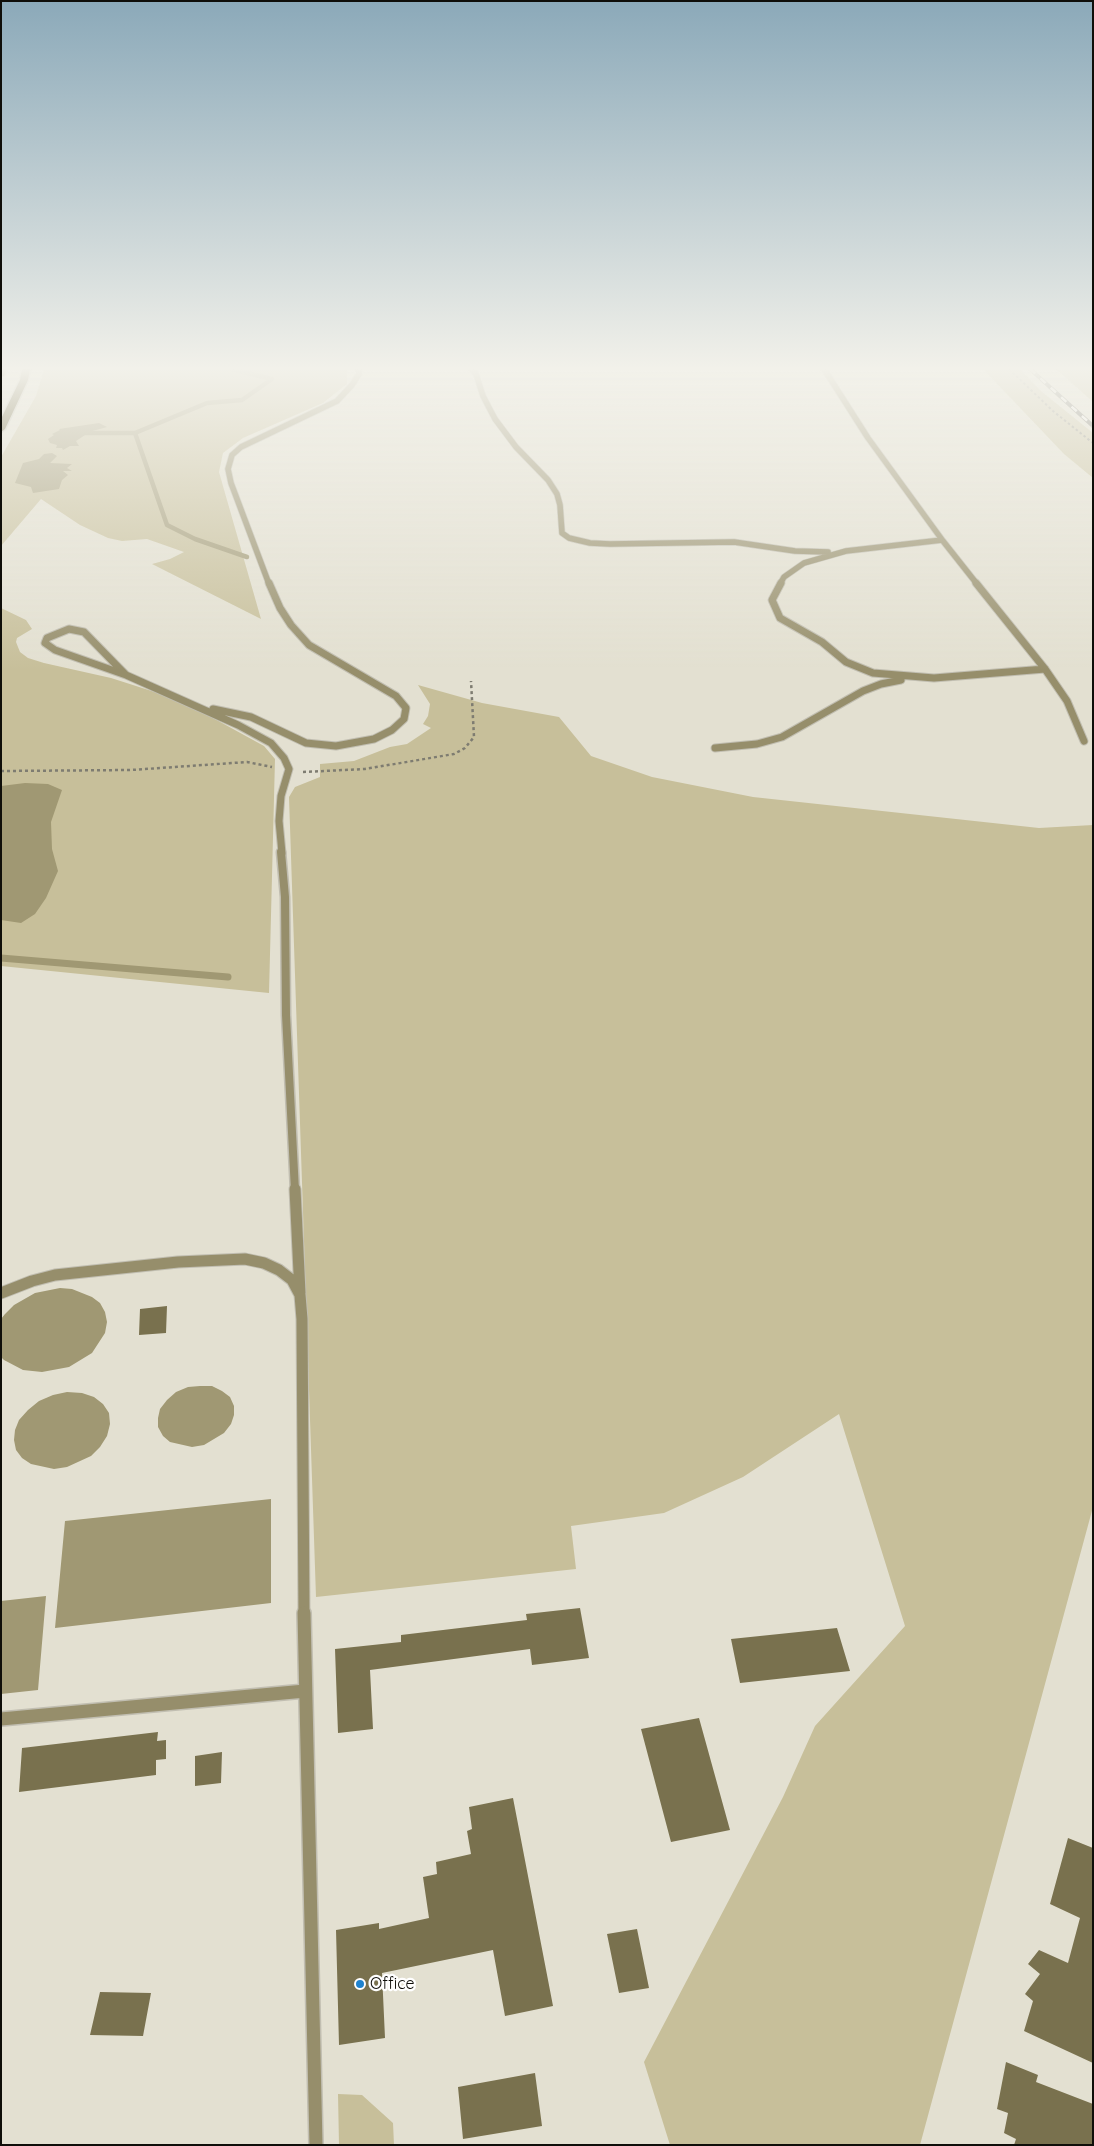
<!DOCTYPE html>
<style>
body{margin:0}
#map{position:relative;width:1094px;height:2146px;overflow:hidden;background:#e3e0d1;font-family:Quicksand,sans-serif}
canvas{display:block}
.frame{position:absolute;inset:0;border:2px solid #0f0e09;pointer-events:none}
</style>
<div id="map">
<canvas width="1094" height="2146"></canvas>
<div class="frame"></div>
</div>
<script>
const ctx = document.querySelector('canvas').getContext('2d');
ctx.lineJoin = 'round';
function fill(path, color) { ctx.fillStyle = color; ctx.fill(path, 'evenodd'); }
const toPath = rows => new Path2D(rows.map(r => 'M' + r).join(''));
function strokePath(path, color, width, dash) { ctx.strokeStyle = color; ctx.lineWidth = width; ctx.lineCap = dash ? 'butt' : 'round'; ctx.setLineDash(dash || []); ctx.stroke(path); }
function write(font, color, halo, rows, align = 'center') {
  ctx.font = font + ' Quicksand,sans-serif'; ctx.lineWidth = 4.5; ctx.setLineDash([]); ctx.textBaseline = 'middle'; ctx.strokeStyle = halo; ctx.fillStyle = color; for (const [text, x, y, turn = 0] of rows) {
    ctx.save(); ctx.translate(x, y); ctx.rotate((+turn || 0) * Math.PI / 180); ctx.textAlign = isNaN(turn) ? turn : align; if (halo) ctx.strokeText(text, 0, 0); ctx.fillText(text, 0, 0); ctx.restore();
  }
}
const green = toPath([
 [44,369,347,369,347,384,323,403,243,438,223,453,219,472,261,619,152,564,170,559,184,552,147,539,122,541,108,538,80,525,41,499,1,546,1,457,36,396],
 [983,369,1020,369,1041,391,1093,433,1093,478,1064,454],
 [1057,369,1093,369,1093,402,1056,369],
 [1,608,26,620,32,629,17,638,16,642,20,652,28,658,44,663,111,678,161,694,213,718,264,746,275,759,269,993,1,966],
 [418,685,482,703,559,717,591,756,652,777,753,797,1039,828,1093,825,1093,1507,920,2145,670,2145,644,2062,783,1797,815,1726,905,1626,839,1414,743,1477,664,1513,571,1526,576,1569,316,1597,289,797,295,787,320,777,320,764,354,761,390,747,407,744,431,728,423,724,428,716,430,704],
 [338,2094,362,2095,393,2123,394,2145,339,2145]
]);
const water = toPath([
 [99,423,107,427,85,433,85,435,76,441,79,446,70,446,63,450,62,448,56,448,57,445,50,443,48,439,54,435,52,434,60,430,59,429],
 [52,453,57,456,50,463,72,464,67,468,72,471,63,471,68,475,62,480,59,489,33,493,31,487,15,483,23,463,39,459,44,454],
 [25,783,48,784,62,790,51,822,52,849,58,871,46,898,35,914,21,923,1,920,1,786],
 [60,1288,72,1289,92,1297,100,1303,105,1312,107,1322,105,1333,92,1353,69,1367,42,1372,23,1370,4,1360,1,1357,1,1319,5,1314,14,1305,35,1293],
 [200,1386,212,1386,222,1391,230,1397,234,1406,234,1415,231,1424,224,1433,204,1445,192,1447,170,1442,163,1436,158,1427,158,1418,160,1409,167,1400,176,1392,188,1387],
 [67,1392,82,1393,94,1397,103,1404,109,1413,110,1424,107,1436,100,1447,91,1456,67,1467,54,1469,31,1464,22,1458,16,1450,14,1440,15,1430,19,1420,28,1410,39,1401,53,1395],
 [271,1499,271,1603,55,1628,65,1521],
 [46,1596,38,1690,1,1694,1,1601]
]);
const streamFar1 = toPath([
 [75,433,135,433,207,403,242,400,272,379,231,369],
 [135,433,167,525,195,539,247,557]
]);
const stream = toPath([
 [1,958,228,977]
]);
const building = toPath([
 [167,1306,166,1333,139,1335,140,1309],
 [580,1608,589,1658,532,1665,530,1649,370,1670,373,1729,338,1733,335,1649,401,1642,401,1635,527,1620,526,1614],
 [837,1628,850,1671,740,1683,731,1639],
 [699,1718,730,1830,671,1842,641,1729],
 [158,1732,157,1741,166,1740,166,1759,156,1760,156,1775,19,1792,22,1748],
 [222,1752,221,1783,195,1786,195,1756],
 [513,1798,553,2006,505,2016,493,1950,382,1973,385,2038,339,2045,336,1930,379,1923,379,1929,429,1918,423,1877,437,1874,436,1862,471,1854,467,1831,472,1829,469,1807],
 [1068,1838,1093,1848,1093,2063,1024,2031,1033,2001,1025,1994,1040,1974,1028,1964,1039,1950,1068,1963,1080,1918,1050,1904],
 [637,1929,649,1988,619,1993,607,1934],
 [100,1992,151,1993,143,2036,90,2035],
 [1006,2062,1038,2075,1036,2082,1093,2104,1093,2145,1014,2145,1016,2139,1004,2133,1008,2113,997,2109],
 [535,2073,542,2126,463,2139,458,2087]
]);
const pathFar1 = toPath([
 [1009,369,1053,411,1093,443]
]);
const path = toPath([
 [1,771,131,770,247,762,272,767],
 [303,772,365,769,454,754,465,748,474,737,471,681]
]);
const serviceFar4 = toPath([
 [472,369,476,374,483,396,495,419,516,447,548,480,557,494,560,505,562,533,569,538,590,543,610,544,734,542,795,551,828,552],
 [824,369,868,438,943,541,977,584],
 [269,584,231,483,228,469,232,455,241,447,337,401,352,385,359,374,359,369],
 [780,584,784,577,804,563,846,551,942,540]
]);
const serviceFar3 = toPath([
 [781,583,772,600,780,618,822,642,846,662,873,673,934,678,1045,669],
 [976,583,1045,669,1067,701,1084,741],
 [69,629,84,632,126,675,55,650,45,643,47,638,69,629],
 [126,675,238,725,271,743,284,758,289,769,281,796,279,821,282,853],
 [213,709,251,717,306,743,336,746,374,739,392,730,404,719,406,708,396,696,309,645,291,625,280,608,269,583],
 [715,748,757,744,782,737,863,691,881,684,901,680]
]);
const serviceFar2 = toPath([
 [281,852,285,897,286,1015,295,1191]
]);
const serviceFar1 = toPath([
 [295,1189,300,1293],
 [1,1293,32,1281,55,1275,178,1262,245,1259,264,1263,279,1270,292,1280,300,1295,302,1319,304,1615]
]);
const service = toPath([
 [304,1613,316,2145],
 [1,1719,305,1691]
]);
const motorway = toPath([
 [1,369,7,369,4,376,1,376,1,369],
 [22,369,30,369,28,380,5,429,1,432,1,419,20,380,22,369]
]);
const rail = toPath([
 [1030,369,1093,426]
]);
const markers = [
 [360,1984,5,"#1e82ce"]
];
const nearPoinames = [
 ["Office",370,1984]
];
fill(green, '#c7bf9a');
fill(water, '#a09873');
strokePath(streamFar1, '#a09873', 4.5);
strokePath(stream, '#a09873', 7);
fill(building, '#79714e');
strokePath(serviceFar4, '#c1beb1', 7);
strokePath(serviceFar3, '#c1beb1', 9);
strokePath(serviceFar2, '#c1beb1', 11);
strokePath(serviceFar1, '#c1beb1', 13);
strokePath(service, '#c1beb1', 16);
strokePath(motorway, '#c1beb1', 3);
strokePath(pathFar1, '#7e7c71', 2, [2.5, 2.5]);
strokePath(path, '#7e7c71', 2.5, [3, 3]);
strokePath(serviceFar4, '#968e6b', 5.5);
strokePath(serviceFar3, '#968e6b', 7);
strokePath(serviceFar2, '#968e6b', 8);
strokePath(serviceFar1, '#968e6b', 11);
strokePath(service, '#968e6b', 13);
fill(motorway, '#3e3400');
strokePath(rail, '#59574f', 4);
strokePath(rail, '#fff', 2.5, [7]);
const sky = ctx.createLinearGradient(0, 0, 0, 670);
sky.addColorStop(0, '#8ba9b9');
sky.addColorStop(0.55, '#f2f1ea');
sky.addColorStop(1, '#f2f1ea00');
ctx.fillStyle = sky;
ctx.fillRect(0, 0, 1094, 670);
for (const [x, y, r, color] of markers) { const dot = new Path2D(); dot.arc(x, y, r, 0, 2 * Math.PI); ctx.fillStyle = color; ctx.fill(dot); strokePath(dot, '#fff', 2); }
write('16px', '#0f0e09', '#fff', nearPoinames, 'left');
</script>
